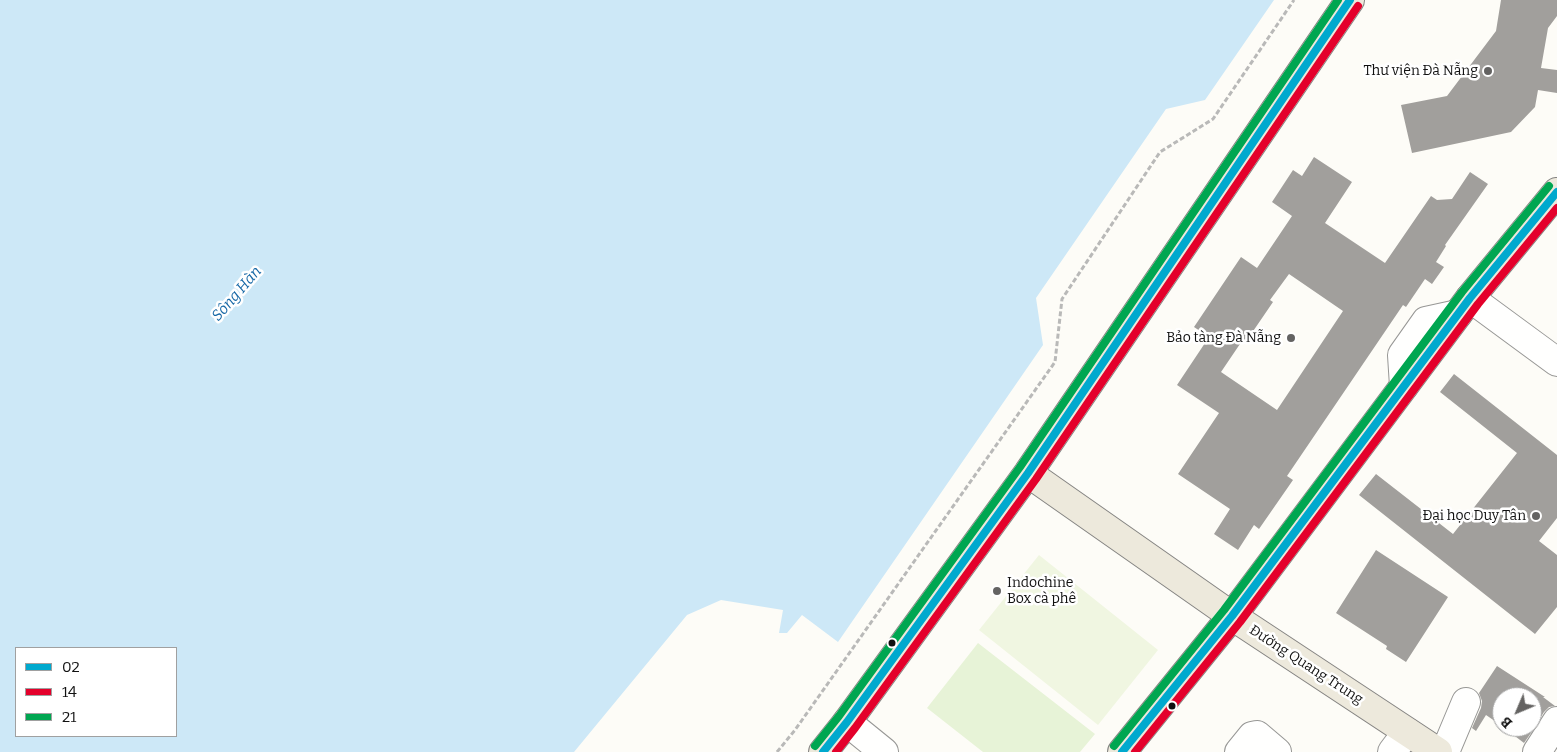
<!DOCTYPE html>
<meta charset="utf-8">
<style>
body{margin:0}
#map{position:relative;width:1557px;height:752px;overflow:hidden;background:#fdfcf7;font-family:Bitter,serif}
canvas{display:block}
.legend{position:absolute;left:15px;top:647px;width:162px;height:90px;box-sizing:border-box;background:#fff;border:1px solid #a0a0a0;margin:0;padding:6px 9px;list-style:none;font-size:15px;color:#111}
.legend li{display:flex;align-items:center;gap:10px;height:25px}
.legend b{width:25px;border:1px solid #a0a0a0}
.north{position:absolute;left:1492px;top:687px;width:50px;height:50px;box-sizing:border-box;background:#fff;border:1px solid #a0a0a0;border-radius:50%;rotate:225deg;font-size:14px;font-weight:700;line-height:20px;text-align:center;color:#111}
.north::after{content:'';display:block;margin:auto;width:18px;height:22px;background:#646362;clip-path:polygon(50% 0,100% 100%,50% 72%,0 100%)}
</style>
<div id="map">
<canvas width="1557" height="752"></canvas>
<ul class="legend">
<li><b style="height:6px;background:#00a9ce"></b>02</li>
<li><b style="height:6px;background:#e4002b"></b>14</li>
<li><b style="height:6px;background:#00a651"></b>21</li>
</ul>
<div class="north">B</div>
</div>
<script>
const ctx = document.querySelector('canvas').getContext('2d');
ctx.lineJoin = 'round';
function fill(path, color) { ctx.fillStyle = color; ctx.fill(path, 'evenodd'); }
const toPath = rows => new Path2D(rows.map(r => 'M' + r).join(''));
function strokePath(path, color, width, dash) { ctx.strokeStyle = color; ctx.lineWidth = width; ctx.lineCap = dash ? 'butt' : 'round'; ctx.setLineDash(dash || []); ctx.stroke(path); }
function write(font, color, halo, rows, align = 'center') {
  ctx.font = font + ' Bitter,serif'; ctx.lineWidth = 5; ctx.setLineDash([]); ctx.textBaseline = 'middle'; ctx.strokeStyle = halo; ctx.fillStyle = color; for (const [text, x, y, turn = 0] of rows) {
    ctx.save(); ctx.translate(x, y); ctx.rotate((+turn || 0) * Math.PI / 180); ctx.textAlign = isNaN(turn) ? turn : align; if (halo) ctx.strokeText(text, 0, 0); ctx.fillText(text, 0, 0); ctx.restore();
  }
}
const green = toPath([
 [978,643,1095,734,1080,752,983,752,927,708]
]);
const pitch = toPath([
 [1039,555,1158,650,1098,725,979,630]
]);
const water = toPath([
 [0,0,1274,0,1205,100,1166,109,1036,298,1043,345,838,642,802,615,787,633,779,633,783,610,721,600,687,615,574,752,0,752],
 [16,648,176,648,176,736,16,736]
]);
const building = toPath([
 [1501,0,1557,0,1557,16,1548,28,1541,68,1557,70,1557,93,1538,90,1535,107,1511,132,1412,153,1401,105,1447,96,1496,31],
 [1314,157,1352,182,1325,223,1385,263,1431,196,1437,200,1452,199,1470,172,1488,184,1445,245,1446,246,1436,262,1444,267,1432,284,1425,279,1406,307,1403,305,1287,476,1293,480,1259,529,1254,525,1238,550,1214,534,1230,509,1178,474,1219,413,1177,385,1209,337,1194,327,1241,257,1257,268,1292,216,1272,202,1293,170,1302,176],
 [1289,274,1343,311,1277,410,1221,372,1242,341,1245,343,1273,302,1270,300],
 [1454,374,1557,455,1557,518,1539,541,1557,555,1557,607,1535,634,1359,495,1376,474,1453,534,1517,453,1440,392],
 [1376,550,1448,597,1406,662,1386,649,1387,646,1336,613],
 [1497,666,1545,697,1543,697,1555,706,1549,707,1544,712,1537,723,1532,720,1532,697,1502,697,1502,726,1486,715,1476,731,1472,728,1481,708,1482,701,1479,693],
 [1503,727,1535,727,1524,743]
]);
const path = toPath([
 [777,752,795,730,1055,362,1062,299,1160,152,1213,119,1294,0]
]);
const minor = toPath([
 [1470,298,1557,362],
 [1404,386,1402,355,1426,321,1458,314],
 [847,722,884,752],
 [1239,752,1252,736,1257,735,1277,752],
 [1392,752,1407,732],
 [1445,752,1466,702],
 [1537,752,1557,721]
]);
const major = toPath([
 [1028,473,1232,616,1438,752],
 [823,752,847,722,1028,473,1350,0],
 [1122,752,1232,616,1470,298,1557,192]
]);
const bus1 = toPath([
 [823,752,847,722,1028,473,1350,0],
 [1122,752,1232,616,1470,298,1557,192]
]);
const bus2 = toPath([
 [836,752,855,728,1036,479,1358,6],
 [1135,752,1240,622,1478,304,1557,208]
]);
const bus3 = toPath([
 [815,746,839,716,1020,467,1338,0],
 [1114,746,1224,610,1462,292,1549,186]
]);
const markers = [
 [1488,71,5,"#646362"],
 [1291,338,5,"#646362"],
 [1536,516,5,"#646362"],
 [997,591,5,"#646362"],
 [892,643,4.5,"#111"],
 [1172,706,4.5,"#111"]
];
const poiNames = [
 ["Thư viện Đà Nẵng",1478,71],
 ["Bảo tàng Đà Nẵng",1281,338],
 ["Đại học Duy Tân",1526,516],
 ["Indochine",1007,583,"left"],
 ["Box cà phê",1007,599,"left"]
];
const streetNames = [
 ["Đường Quang Trung",1306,665,33]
];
const waterNames = [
 ["Sông Hàn",237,294,-49]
];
fill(green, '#e7f3d7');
fill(pitch, '#f0f6e1');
fill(water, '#cde8f7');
fill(building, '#a19f9c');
strokePath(minor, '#979795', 30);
strokePath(major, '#858482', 30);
strokePath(path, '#b9b9b8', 3, [5, 2.5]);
strokePath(minor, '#fffffe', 28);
strokePath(major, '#ede9dc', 28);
strokePath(bus1, '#00a9ce', 8);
strokePath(bus2, '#e4002b', 8);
strokePath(bus3, '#00a651', 8);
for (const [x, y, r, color] of markers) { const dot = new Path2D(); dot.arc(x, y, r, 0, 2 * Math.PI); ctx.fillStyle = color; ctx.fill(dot); strokePath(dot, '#fff', 2); }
write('14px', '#111', '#fff', poiNames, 'right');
write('14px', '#111', '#fff', streetNames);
write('italic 15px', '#1768a6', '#fff', waterNames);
</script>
